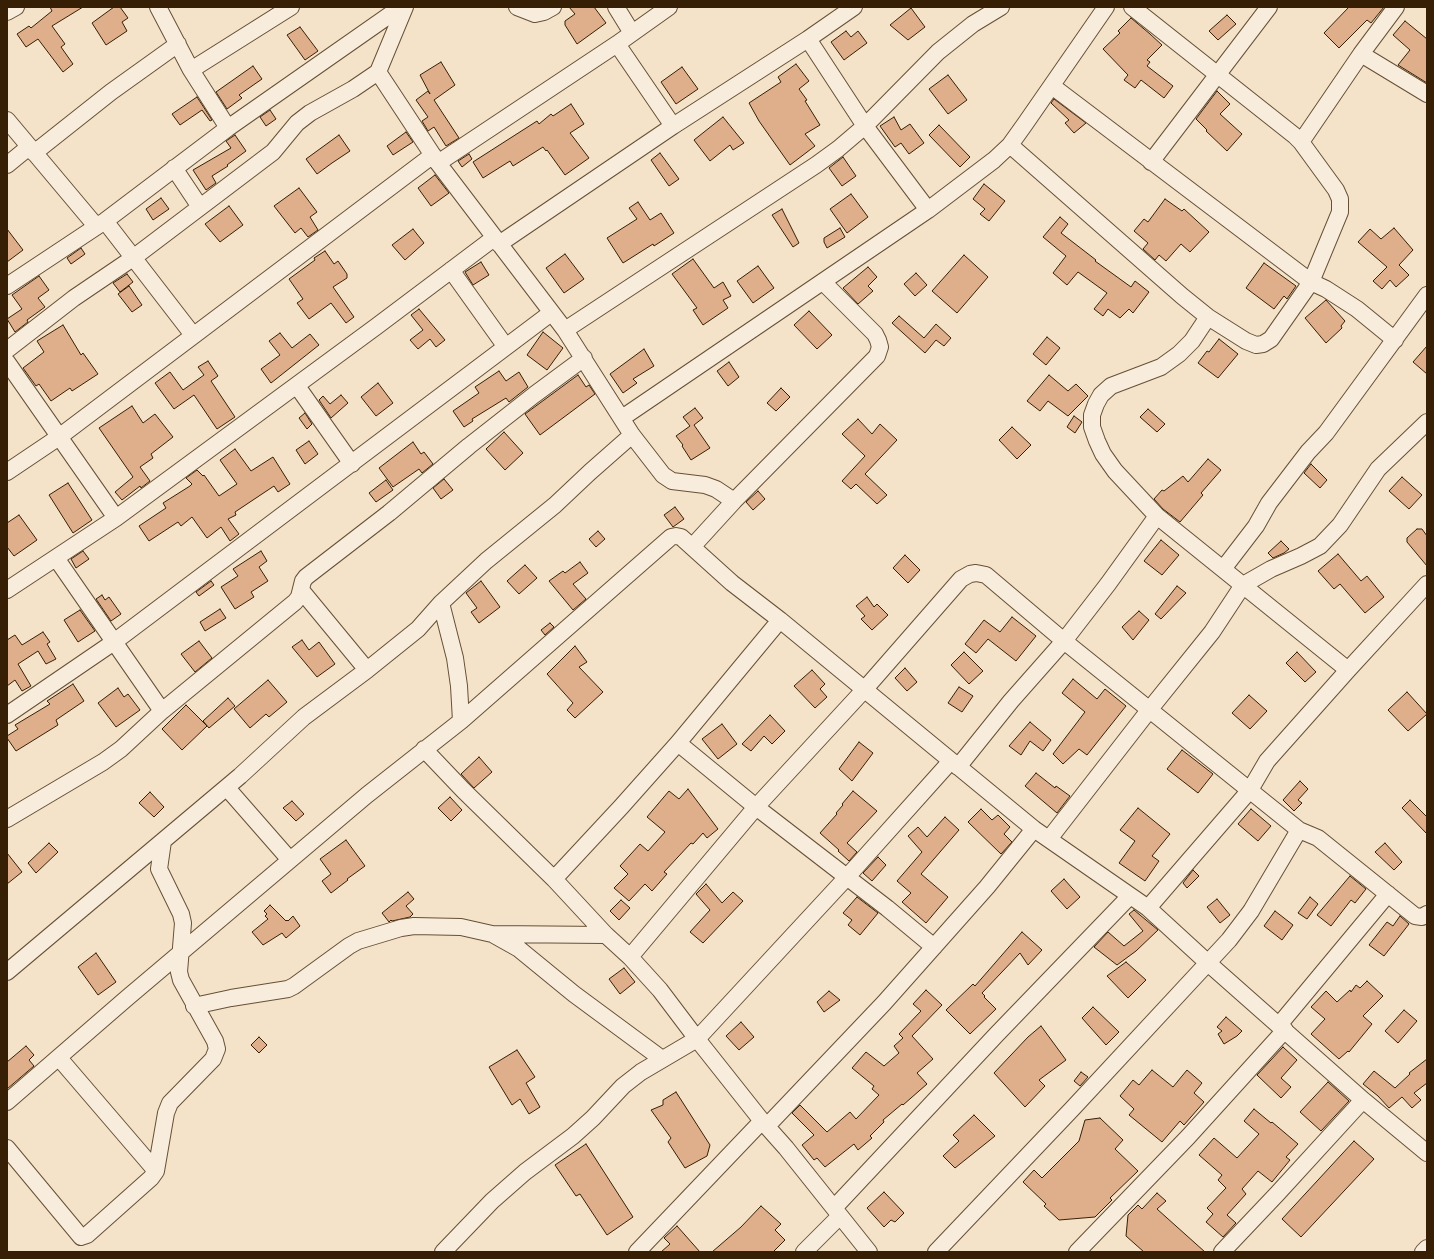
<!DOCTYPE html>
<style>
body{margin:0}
#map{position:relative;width:1434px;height:1259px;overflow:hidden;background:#f4e3c9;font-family:"Libre Bodoni",serif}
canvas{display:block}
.frame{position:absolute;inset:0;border:8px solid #361f05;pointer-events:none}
</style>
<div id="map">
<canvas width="1434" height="1259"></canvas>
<div class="frame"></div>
</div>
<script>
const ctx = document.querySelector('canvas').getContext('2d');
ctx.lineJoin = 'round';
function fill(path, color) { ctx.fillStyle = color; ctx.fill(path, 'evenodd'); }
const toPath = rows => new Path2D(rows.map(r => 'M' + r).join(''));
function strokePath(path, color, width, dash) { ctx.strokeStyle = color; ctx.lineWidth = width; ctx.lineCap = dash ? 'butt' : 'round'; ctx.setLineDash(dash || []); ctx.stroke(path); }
const building = toPath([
 [50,7,83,7,52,26,65,44,61,47,73,64,63,72,38,39,26,47,17,34,29,26,31,28,52,11,50,7],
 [114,7,120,7,128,18,122,22,127,31,106,45,92,23,114,7],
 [569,7,594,7,606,23,577,44,565,25,565,21,575,14,569,7],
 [1349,7,1384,7,1371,23,1367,20,1339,48,1324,33,1349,7],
 [911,8,925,27,908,40,890,25,911,8],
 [1227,15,1236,24,1218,40,1209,31,1227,15],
 [1131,18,1150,34,1162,45,1147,60,1150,62,1147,66,1173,86,1164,98,1141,80,1135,88,1124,80,1128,75,1103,49,1120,33,1118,31,1131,18],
 [1405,21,1427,39,1427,83,1398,65,1410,50,1393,35,1405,21],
 [300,27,318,51,305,60,287,35,300,27],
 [846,31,851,37,858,31,867,43,844,60,831,42,846,31],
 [441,62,455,85,434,100,459,138,446,146,434,127,428,131,422,121,428,117,416,100,428,91,430,94,420,75,441,62],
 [796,64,809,81,799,89,807,100,805,101,820,125,805,134,815,146,790,165,759,121,749,103,781,82,778,77,796,64],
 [253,66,262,79,239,95,242,98,227,109,216,92,253,66],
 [682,67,698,89,676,104,661,82,682,67],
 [948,75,967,100,948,114,929,89,948,75],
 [1217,91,1230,104,1220,114,1242,134,1227,151,1206,131,1207,130,1196,119,1217,91],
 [197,97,212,120,210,121,202,110,180,125,172,114,197,97],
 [1054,99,1086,123,1074,133,1065,123,1069,120,1051,103,1054,99],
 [571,104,584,124,570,133,589,158,565,175,547,150,546,151,543,147,513,166,510,161,483,178,473,162,537,121,539,124,551,114,553,116,571,104],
 [270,110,276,119,266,126,260,117,270,110],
 [723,117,744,143,733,150,730,145,710,161,694,140,723,117],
 [894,117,901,130,910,124,924,143,909,154,901,143,895,147,880,126,894,117],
 [939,125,970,157,960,167,929,135,939,125],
 [406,132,413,142,393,155,387,146,406,132],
 [235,135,246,151,227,165,228,166,212,176,216,183,206,190,193,170,231,148,226,141,235,135],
 [339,135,350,151,332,163,317,174,306,159,339,135],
 [660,153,679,179,669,186,651,160,660,153],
 [469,154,472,159,462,167,458,161,469,154],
 [843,157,856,176,842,186,829,168,843,157],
 [435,175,449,193,431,206,418,188,435,175],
 [984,184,1005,201,989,221,980,214,985,209,973,199,984,184],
 [299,188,317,212,310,217,318,230,308,237,301,228,295,233,274,206,299,188],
 [851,194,868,217,847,233,830,209,851,194],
 [161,198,169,209,153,220,146,209,161,198],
 [1165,199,1182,211,1184,209,1209,232,1190,252,1181,244,1166,261,1159,255,1155,260,1143,249,1148,243,1134,231,1144,219,1148,222,1165,199],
 [638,202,650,220,661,213,674,233,654,246,653,244,623,263,607,238,637,219,629,208,638,202],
 [229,206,243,225,220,242,205,224,229,206],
 [782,209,799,243,793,247,772,215,782,209],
 [1060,217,1068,224,1061,233,1096,260,1095,261,1131,287,1135,281,1149,292,1133,313,1129,309,1120,318,1108,309,1103,316,1094,309,1107,293,1078,272,1067,285,1053,273,1066,256,1043,237,1060,217],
 [840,228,845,237,827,248,824,242,824,238,840,228],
 [1394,228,1413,250,1399,265,1409,275,1396,287,1390,280,1382,289,1373,281,1387,267,1358,242,1370,229,1381,239,1394,228],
 [7,229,23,250,7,262,7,229],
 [413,229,424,243,405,260,392,245,413,229],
 [81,248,85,254,71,264,67,258,81,248],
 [325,251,334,264,338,261,347,274,347,278,333,287,354,317,346,323,331,303,309,319,297,303,303,299,289,279,315,260,314,258,325,251],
 [565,254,584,279,564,293,546,268,565,254],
 [964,255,988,277,957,313,932,291,964,255],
 [693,259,714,288,723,282,731,296,723,300,728,308,703,325,693,310,697,308,672,274,693,259],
 [481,262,489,275,473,285,465,272,481,262],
 [1264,263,1296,286,1287,299,1284,296,1274,309,1246,288,1264,263],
 [758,266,774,288,753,303,737,281,758,266],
 [868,267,877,277,868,286,873,291,858,304,843,288,868,267],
 [916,273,927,285,915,296,904,284,916,273],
 [127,274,133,282,120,292,113,283,127,274],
 [39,276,49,290,38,298,45,307,27,320,28,322,15,332,7,319,22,309,12,295,39,276],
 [129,286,142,305,132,312,118,294,129,286],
 [1326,300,1345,321,1341,326,1342,328,1326,343,1305,318,1326,300],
 [419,309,445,340,436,347,430,339,418,349,410,340,423,330,411,315,419,309],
 [809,311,832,335,817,349,794,325,809,311],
 [899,316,924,338,936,324,951,338,944,346,936,340,925,353,892,323,899,316],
 [63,325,81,355,83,353,98,374,72,391,70,388,51,401,39,384,36,386,23,368,44,352,37,341,63,325],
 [543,332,563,348,547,370,527,355,543,332],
 [280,333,292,348,310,334,319,345,271,383,261,369,280,355,269,341,280,333],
 [1047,337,1060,348,1046,365,1033,354,1047,337],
 [1219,339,1238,354,1218,378,1198,363,1207,351,1209,352,1219,339],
 [1427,346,1427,374,1413,362,1427,346],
 [644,349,654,366,633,379,637,383,623,393,610,374,644,349],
 [208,361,218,376,211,381,235,417,217,429,194,395,174,409,155,383,170,372,183,390,204,375,198,367,208,361],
 [729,362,739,377,728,386,717,371,729,362],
 [499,371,506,381,519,372,528,387,509,402,506,398,472,419,473,421,464,427,453,411,479,393,475,387,499,371],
 [578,375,586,387,589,385,595,394,540,435,525,414,578,375],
 [1049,375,1068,391,1076,384,1088,396,1068,416,1048,401,1040,411,1027,401,1049,375],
 [378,383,393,403,376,416,361,397,378,383],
 [781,388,790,397,776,411,767,403,781,388],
 [341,395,348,403,331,418,319,400,323,396,330,404,341,395],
 [132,406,143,423,155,414,173,437,151,454,153,458,140,467,150,481,141,488,140,486,122,500,115,492,133,477,99,428,132,406],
 [695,408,703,418,694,425,710,448,691,460,682,446,683,445,676,436,690,426,683,417,695,408],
 [1148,409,1165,424,1157,432,1140,417,1148,409],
 [305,413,312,424,307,429,299,418,305,413],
 [1074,416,1082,422,1075,433,1067,427,1074,416],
 [858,419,872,434,880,424,897,440,865,474,887,495,877,504,856,484,851,489,842,481,865,456,842,434,858,419],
 [1012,427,1031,445,1017,459,999,440,1012,427],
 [504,432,523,453,505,470,486,449,504,432],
 [309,441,318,454,305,464,296,450,309,441],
 [413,442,421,454,424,452,433,464,422,473,419,469,393,487,379,468,413,442],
 [235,449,251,471,273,457,290,484,278,492,274,486,235,512,236,515,228,519,239,534,230,541,221,527,207,538,192,517,181,526,178,522,149,541,139,526,166,508,163,503,190,486,192,484,186,478,197,470,203,476,204,475,219,496,237,484,220,460,235,449],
 [1208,459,1221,470,1201,493,1203,495,1180,522,1163,509,1154,499,1162,490,1164,491,1183,476,1188,482,1208,459],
 [1311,464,1327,480,1320,488,1304,473,1311,464],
 [1402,477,1422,495,1409,509,1389,491,1402,477],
 [444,479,453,490,441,499,433,488,444,479],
 [386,480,393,490,376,502,369,493,386,480],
 [68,483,92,520,73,533,49,495,68,483],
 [758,491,765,499,753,510,746,502,758,491],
 [675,507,684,519,673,527,664,515,675,507],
 [19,515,37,540,14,556,7,547,7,523,19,515],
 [1417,529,1422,529,1427,536,1427,566,1407,542,1407,538,1417,529],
 [598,531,605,539,596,547,589,539,598,531],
 [1161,540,1179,555,1162,575,1144,561,1161,540],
 [1281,541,1289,549,1284,553,1273,558,1268,553,1281,541],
 [83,551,89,559,76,568,71,559,83,551],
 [261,551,267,561,259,567,268,581,251,592,254,597,235,609,221,587,238,576,233,569,261,551],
 [1338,554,1361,581,1367,576,1384,597,1365,613,1340,584,1334,589,1318,571,1338,554],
 [905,555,920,570,908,583,893,568,905,555],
 [580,562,588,573,573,584,586,599,573,610,549,581,563,571,565,573,580,562],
 [525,565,537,578,519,594,507,581,525,565],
 [211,581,214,585,199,596,196,592,211,581],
 [481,581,500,607,479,623,471,612,477,608,466,593,481,581],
 [1177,586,1186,593,1161,619,1155,614,1177,586],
 [102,595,105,600,109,597,121,614,111,621,96,599,102,595],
 [867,597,874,607,877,604,888,615,872,630,861,619,865,616,856,606,867,597],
 [220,609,226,618,205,631,200,622,220,609],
 [80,610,95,631,78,642,64,620,80,610],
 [1139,611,1149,620,1133,640,1122,627,1139,611],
 [1012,617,1036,636,1016,661,988,639,976,653,965,644,984,620,1000,632,1012,617],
 [550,623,554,627,545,635,541,630,550,623],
 [43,632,50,642,47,644,56,659,46,664,38,651,18,664,31,686,22,691,15,680,7,686,7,640,15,635,22,645,43,632],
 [302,640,309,650,319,642,335,664,317,677,292,647,302,640],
 [199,641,212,658,195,672,181,654,199,641],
 [575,646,587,662,579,667,603,692,575,718,567,710,573,703,547,674,575,646],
 [964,652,983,671,969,684,951,665,964,652],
 [1297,652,1316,672,1305,682,1286,663,1297,652],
 [905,668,917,682,907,691,895,678,905,668],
 [812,670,825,684,820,689,827,697,815,708,794,686,812,670],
 [1073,679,1097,699,1105,689,1126,706,1087,755,1079,749,1063,764,1053,754,1085,712,1062,693,1073,679],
 [268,680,287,702,269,717,266,714,250,728,234,709,268,680],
 [73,684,84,701,56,720,58,725,16,751,7,738,7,736,18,729,15,725,50,704,47,701,73,684],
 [959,687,973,696,962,712,948,703,959,687],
 [118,688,124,697,128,694,140,710,116,727,98,703,118,688],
 [1407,692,1427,714,1408,731,1388,710,1407,692],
 [1249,695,1267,711,1250,729,1232,713,1249,695],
 [228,698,235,706,209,728,203,721,228,698],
 [186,705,207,726,182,750,162,729,186,705],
 [770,715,785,731,772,744,764,736,751,751,742,744,770,715],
 [1030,722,1051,740,1043,751,1030,741,1021,755,1009,746,1030,722],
 [722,724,737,744,718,759,702,739,722,724],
 [859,742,873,753,852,781,839,769,859,742],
 [1182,750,1213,774,1198,793,1167,769,1182,750],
 [479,757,492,772,474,788,461,774,479,757],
 [1036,773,1055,788,1056,786,1070,796,1057,813,1025,786,1036,773],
 [1300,781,1308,789,1298,800,1302,803,1294,811,1283,800,1300,781],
 [688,789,718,829,707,838,703,833,693,844,691,843,664,872,667,874,652,891,645,884,629,901,614,888,628,874,620,866,640,844,648,851,665,832,647,817,669,791,679,799,688,789],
 [853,791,877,811,847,843,857,852,849,861,838,851,839,850,820,833,837,814,836,813,843,805,842,804,853,791],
 [150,792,164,807,154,817,139,803,150,792],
 [450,797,462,810,451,821,438,808,450,797],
 [1410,800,1427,817,1427,834,1402,808,1410,800],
 [292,801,304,814,296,821,283,808,292,801],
 [1138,808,1170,834,1152,856,1159,861,1145,881,1119,863,1135,841,1120,830,1138,808],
 [981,809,992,820,998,815,1010,827,1004,834,1012,842,1001,854,968,822,981,809],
 [1251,809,1271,826,1258,841,1238,824,1251,809],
 [945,817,959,830,921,874,948,897,926,923,902,902,911,893,897,881,922,852,908,836,918,827,927,837,945,817],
 [346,840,365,866,347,879,348,880,331,893,322,881,331,874,320,859,346,840],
 [49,843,58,852,36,873,28,863,49,843],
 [1385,843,1402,862,1394,870,1375,852,1385,843],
 [7,853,22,872,7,884,7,853],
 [878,857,886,865,872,881,863,873,878,857],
 [1193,870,1199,876,1187,888,1183,883,1193,870],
 [1350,876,1366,889,1355,903,1351,900,1331,926,1317,915,1350,876],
 [1064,879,1080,897,1067,909,1051,891,1064,879],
 [706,884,722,903,733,892,743,901,703,943,690,932,710,910,696,894,706,884],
 [408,892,414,899,406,906,413,914,410,917,392,921,391,920,389,922,382,913,408,892],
 [857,897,878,913,860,935,848,925,852,920,843,913,857,897],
 [1310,897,1318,904,1307,919,1298,913,1310,897],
 [1217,899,1230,915,1220,923,1207,907,1217,899],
 [621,900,630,908,619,920,610,911,621,900],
 [270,905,286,921,287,920,288,921,293,916,300,926,286,938,282,933,263,945,252,932,268,919,265,916,267,914,264,911,270,905],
 [1134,910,1158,930,1136,951,1117,965,1094,947,1108,932,1124,946,1143,931,1129,914,1134,910],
 [1275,911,1293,925,1282,940,1264,926,1275,911],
 [1400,916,1409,924,1384,956,1369,945,1387,922,1393,926,1400,916],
 [1022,932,1042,950,1028,965,1020,953,982,993,985,996,984,997,996,1009,970,1034,946,1010,973,984,975,986,1022,932],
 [96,953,116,982,98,995,78,967,96,953],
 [1126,962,1146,980,1128,998,1107,976,1126,962],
 [624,968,635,982,620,994,609,979,624,968],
 [1367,981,1383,996,1363,1016,1372,1024,1349,1052,1348,1051,1339,1059,1311,1034,1325,1019,1311,1007,1326,991,1337,1002,1350,990,1351,992,1356,985,1360,988,1367,981],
 [926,990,942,1005,912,1036,933,1059,917,1073,927,1084,903,1105,902,1104,883,1120,884,1122,870,1136,872,1138,858,1150,854,1144,825,1167,817,1158,814,1160,802,1145,814,1135,792,1113,800,1105,827,1132,850,1112,856,1119,879,1095,872,1089,874,1086,852,1068,866,1052,884,1066,899,1053,894,1046,903,1038,899,1034,921,1011,913,1004,926,990],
 [829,991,840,1000,824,1012,817,1002,829,991],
 [1093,1007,1119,1032,1106,1045,1082,1018,1093,1007],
 [1404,1010,1417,1021,1398,1043,1385,1031,1404,1010],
 [1226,1017,1242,1031,1237,1036,1224,1044,1218,1034,1222,1031,1217,1027,1226,1017],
 [741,1022,754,1037,739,1050,726,1036,741,1022],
 [1041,1026,1066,1060,1039,1080,1045,1086,1025,1107,994,1073,1028,1037,1041,1026],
 [259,1037,267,1045,259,1053,251,1045,259,1037],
 [26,1046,34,1055,29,1060,34,1066,7,1089,7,1062,26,1046],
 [1283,1047,1297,1060,1281,1078,1291,1087,1281,1098,1257,1075,1283,1047],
 [517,1050,535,1077,526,1083,540,1107,529,1114,520,1099,512,1105,489,1067,517,1050],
 [1427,1059,1427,1083,1414,1093,1421,1100,1412,1108,1402,1097,1389,1108,1378,1096,1363,1084,1374,1071,1395,1088,1410,1074,1409,1073,1427,1059],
 [1152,1070,1173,1087,1187,1070,1202,1083,1194,1093,1204,1102,1184,1125,1180,1121,1162,1142,1129,1115,1134,1109,1120,1096,1133,1080,1139,1085,1152,1070],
 [1081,1072,1088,1077,1080,1086,1074,1081,1081,1072],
 [1328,1082,1349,1101,1321,1131,1300,1112,1328,1082],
 [676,1092,710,1145,707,1156,685,1168,668,1142,671,1138,651,1110,663,1105,663,1100,676,1092],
 [1254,1109,1271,1123,1272,1122,1298,1144,1286,1157,1290,1160,1272,1182,1258,1171,1242,1189,1246,1194,1227,1215,1236,1223,1223,1237,1206,1222,1213,1214,1207,1208,1226,1188,1218,1180,1222,1175,1199,1155,1214,1138,1237,1158,1259,1134,1244,1121,1254,1109],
 [974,1115,995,1136,955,1168,943,1156,959,1141,953,1135,974,1115],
 [1100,1118,1123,1140,1115,1149,1138,1171,1110,1198,1112,1200,1095,1217,1059,1220,1044,1206,1046,1204,1023,1182,1034,1170,1042,1178,1079,1141,1085,1120,1100,1118],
 [1354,1141,1374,1159,1301,1237,1282,1219,1354,1141],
 [586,1144,633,1217,607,1235,580,1194,576,1196,555,1165,586,1144],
 [884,1192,904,1213,895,1222,891,1220,884,1227,867,1208,884,1192],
 [1157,1193,1166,1201,1157,1209,1205,1252,1144,1252,1126,1236,1128,1215,1138,1205,1142,1209,1157,1193],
 [761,1206,781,1224,775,1230,785,1240,773,1252,712,1252,741,1227,761,1206],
 [677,1226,700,1252,661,1252,670,1244,664,1238,677,1226]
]);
const street = toPath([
 [158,7,191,70,228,128],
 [517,7,535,14,544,12,553,7],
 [616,7,632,33],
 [7,12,16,7],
 [808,39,865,126,928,210],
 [617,44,673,126],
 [1361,54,1427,94],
 [191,70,291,7],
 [378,72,438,163,565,330,632,435,663,475,672,481,705,485,716,489,734,501],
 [1052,86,1311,282,1326,289,1357,309,1395,340],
 [7,120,96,226],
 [1301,142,1361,54,1396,7],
 [1010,145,1182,296,1208,317,1246,341,1256,345,1263,344,1271,339,1311,282,1340,212,1340,199,1336,190,1301,142,1295,136,1132,7],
 [34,153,111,92,178,44],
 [1151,162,1269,7],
 [438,163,617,44,669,7],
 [7,165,29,147],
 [174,168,200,207],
 [105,221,193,335],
 [499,244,673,126,808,39,854,7],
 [451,270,506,347],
 [7,286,105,221,228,128,401,7],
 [1208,317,1192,341,1179,354,1161,367,1111,386,1101,395,1096,404,1092,415,1092,427,1097,441,1103,454,1115,471,1157,516,1348,670],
 [565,330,816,165,838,149,865,126,938,52,973,24,1001,7],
 [7,350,74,298,133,258,273,152,297,123,310,113,353,89,378,72,405,7],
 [7,362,116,518],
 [297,386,352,464],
 [622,418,928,210,994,160,1010,145,1025,124,1106,7],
 [7,472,59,437,433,155],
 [692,547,734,501,877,356,880,347,878,340,875,334,823,282],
 [56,558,162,711],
 [1223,569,1256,526,1269,503,1308,452,1326,433,1427,295],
 [7,590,116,518,377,326,494,238],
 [301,590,367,670],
 [441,603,455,658,459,686,461,721],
 [7,715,114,642,551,313],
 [678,743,756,807,887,908,934,947],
 [424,749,463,790,554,879,606,935,630,957,660,990,697,1039,762,1121,786,1148,869,1252],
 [958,767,1011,701,1064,641,1108,584,1157,516],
 [227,788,290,860],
 [7,819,103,762,121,749,162,711,295,602,299,597,303,581,306,577,389,513,469,446,534,395,584,358],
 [1049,839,1150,709,1212,632,1243,585,1271,569,1301,556,1320,546,1340,525,1378,469,1427,422],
 [554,879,621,807,678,743,780,620],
 [1148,908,1250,790,1267,761,1348,670,1427,584],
 [494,935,519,949,574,994,662,1059],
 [630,957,756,807,864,690,961,579,970,574,976,573,986,575,1064,641,1299,830,1318,838,1415,916,1422,917,1427,914],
 [7,972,240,776,304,717,367,670,418,629,441,603,486,561,555,505,590,472,632,435],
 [194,1006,231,998,288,989,294,986,349,946,358,941,401,928,414,926,461,927,492,934,606,935],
 [1279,1025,1388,894],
 [59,1058,156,1171],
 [7,1102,127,998,367,795,461,721,671,537,676,536,681,537,732,583,780,620,1034,829,1148,908,1208,963,1363,1100,1427,1153],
 [767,1126,884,1003,987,887,1034,829],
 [7,1148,81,1237,87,1235,151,1178,156,1171,166,1113,170,1103,213,1059,217,1049,215,1041,181,980,179,972,183,923,181,914,159,869,163,841],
 [834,1208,997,1034,1130,896],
 [443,1252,492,1201,525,1172,573,1136,593,1118,623,1086,641,1072,697,1039,847,877,950,762],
 [637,1252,762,1121],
 [804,1252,840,1216],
 [936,1252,1073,1108,1229,940,1251,911,1299,830],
 [1077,1252,1188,1137,1285,1030],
 [1222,1252,1277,1194,1363,1100],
 [1423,1252,1427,1248]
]);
fill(building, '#dfae8a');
strokePath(building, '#361f05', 1);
strokePath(street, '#665036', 18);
strokePath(street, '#f8eddc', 16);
</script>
